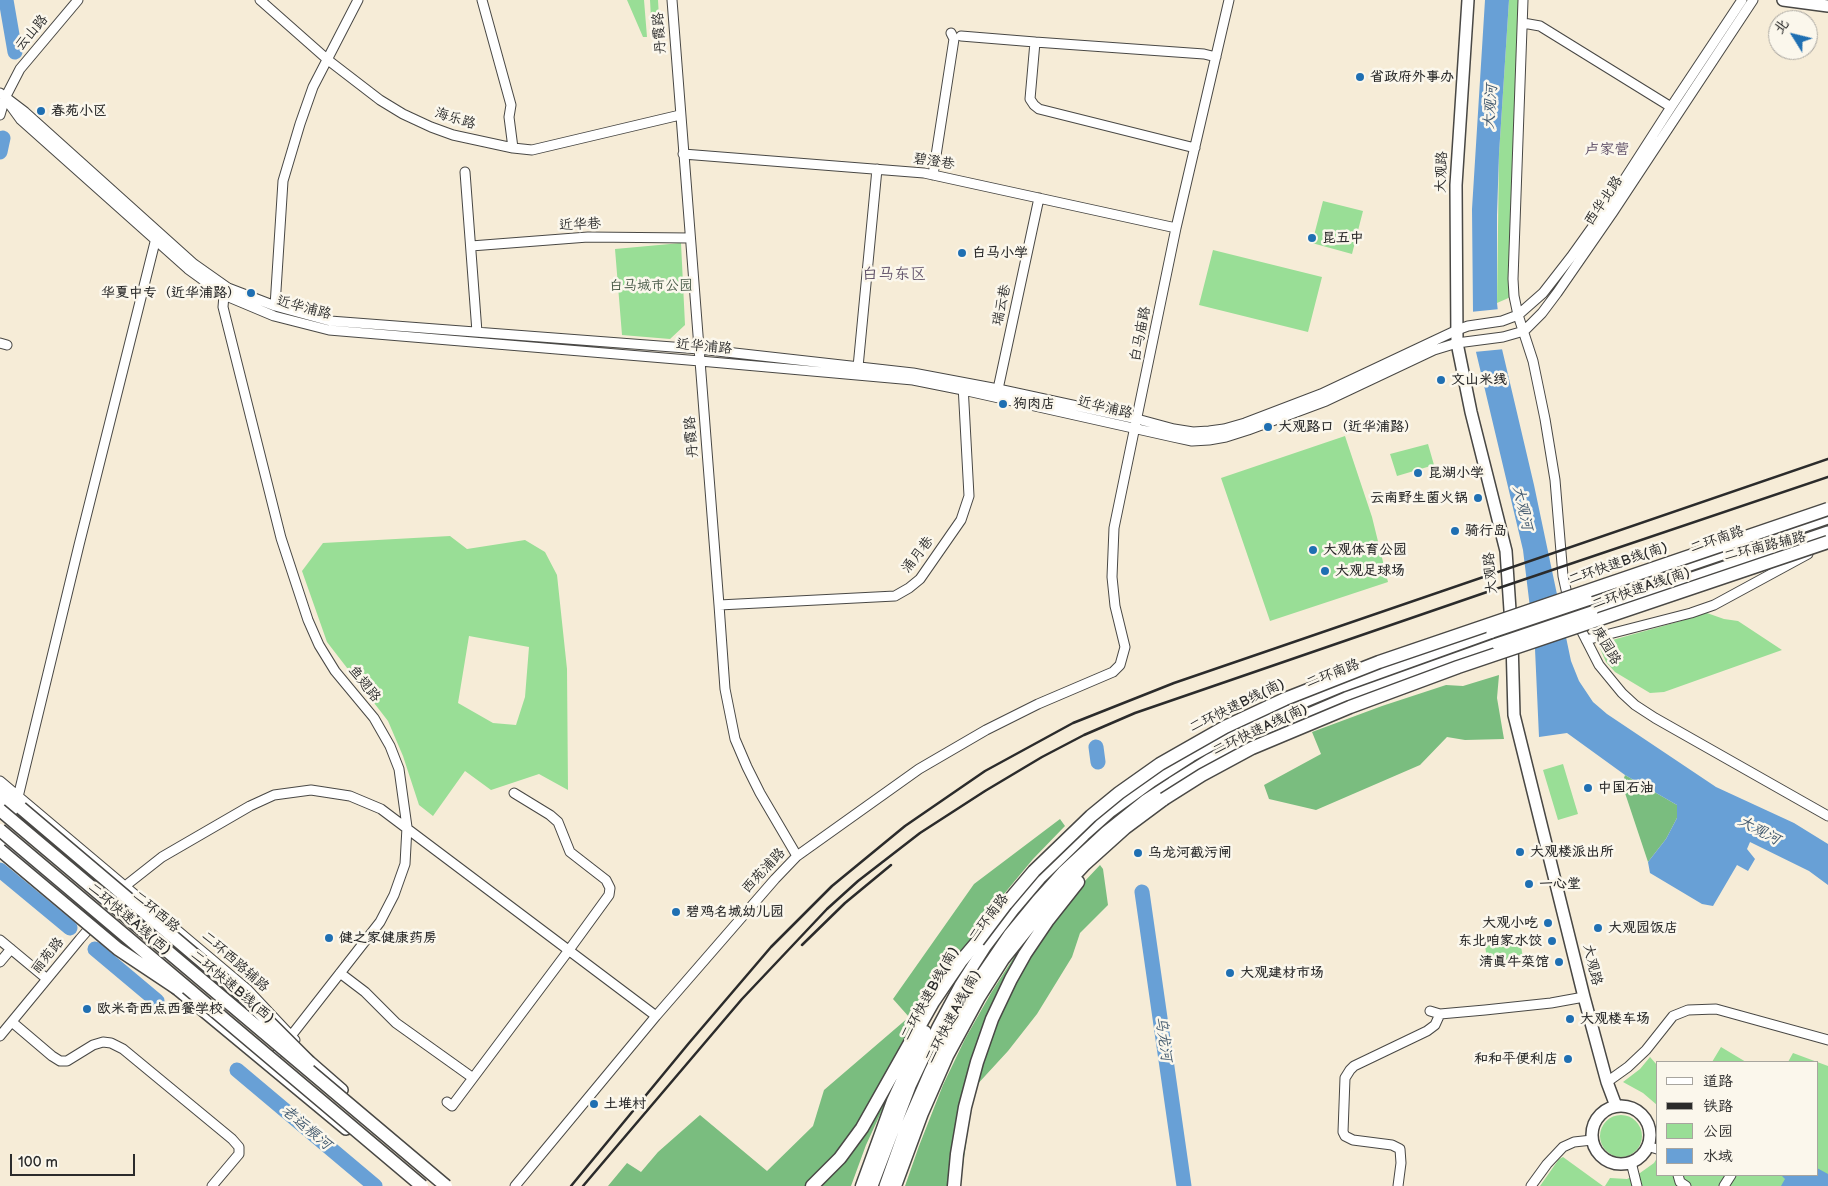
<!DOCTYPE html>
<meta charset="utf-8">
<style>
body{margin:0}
#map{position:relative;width:1828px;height:1186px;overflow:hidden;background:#f6ecd7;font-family:"Balsamiq Sans","LXGW WenKai TC",sans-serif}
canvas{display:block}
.legend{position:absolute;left:1656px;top:1061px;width:162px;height:115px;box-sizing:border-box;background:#fbf7ec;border:1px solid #a8a59f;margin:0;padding:6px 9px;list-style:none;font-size:15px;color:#2b2b2b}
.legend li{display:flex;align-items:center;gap:10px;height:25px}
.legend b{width:25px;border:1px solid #a8a59f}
.north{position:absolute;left:1768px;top:10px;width:50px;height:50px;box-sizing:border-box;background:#fbf7ec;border:1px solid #a8a59f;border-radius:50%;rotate:306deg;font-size:14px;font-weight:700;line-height:20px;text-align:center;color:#2b2b2b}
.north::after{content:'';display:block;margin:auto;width:18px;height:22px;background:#1f6fb2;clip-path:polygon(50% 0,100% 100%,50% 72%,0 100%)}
.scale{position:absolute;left:10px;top:1154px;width:125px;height:22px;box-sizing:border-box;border:2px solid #2b2b2b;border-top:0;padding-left:6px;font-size:15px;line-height:18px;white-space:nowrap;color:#2b2b2b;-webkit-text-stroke:4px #fbf7ec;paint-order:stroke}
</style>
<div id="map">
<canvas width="1828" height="1186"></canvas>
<ul class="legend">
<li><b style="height:6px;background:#fff"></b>道路</li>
<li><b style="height:6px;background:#2b2b2b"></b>铁路</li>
<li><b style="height:14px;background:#99de96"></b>公园</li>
<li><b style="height:14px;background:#68a0d6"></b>水域</li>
</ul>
<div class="north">北</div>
<div class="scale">100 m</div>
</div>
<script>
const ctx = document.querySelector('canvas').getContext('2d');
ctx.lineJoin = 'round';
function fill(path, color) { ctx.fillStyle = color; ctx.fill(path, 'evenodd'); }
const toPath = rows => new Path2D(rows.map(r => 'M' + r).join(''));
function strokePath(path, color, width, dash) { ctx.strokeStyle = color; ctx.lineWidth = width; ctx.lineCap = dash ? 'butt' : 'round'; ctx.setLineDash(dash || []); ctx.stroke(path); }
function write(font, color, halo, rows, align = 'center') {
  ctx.font = font + ' "Balsamiq Sans","LXGW WenKai TC",sans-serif'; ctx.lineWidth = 5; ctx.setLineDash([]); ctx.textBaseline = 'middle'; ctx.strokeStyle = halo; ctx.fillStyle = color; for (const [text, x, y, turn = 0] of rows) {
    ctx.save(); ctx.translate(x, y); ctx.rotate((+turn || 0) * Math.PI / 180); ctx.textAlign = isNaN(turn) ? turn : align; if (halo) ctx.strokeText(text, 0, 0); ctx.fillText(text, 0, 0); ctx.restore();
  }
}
const green = toPath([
 [627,0,644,0,647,37,643,37],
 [650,0,658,0,660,36,652,37],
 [1509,0,1527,0,1513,296,1497,303,1499,154],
 [1323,201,1363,211,1352,254,1312,243],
 [681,243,685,325,670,339,622,335,615,249],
 [1213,250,1322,277,1308,332,1199,305],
 [1345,436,1372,517,1388,582,1270,621,1221,478],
 [1428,444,1434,465,1397,476,1390,454],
 [450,536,467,549,525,540,545,552,557,575,567,669,568,790,539,774,491,790,465,771,433,816,419,805,403,756,388,721,327,642,302,571,323,543],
 [469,636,529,647,525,697,516,725,493,723,458,703],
 [1704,612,1724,619,1738,621,1782,650,1664,692,1650,693,1615,672,1606,662,1598,644,1681,621],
 [1563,764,1578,814,1558,820,1543,770],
 [1520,940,1523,958,1488,964,1485,946],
 [1721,1047,1746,1062,1712,1062],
 [1793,1053,1828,1066,1828,1186,1605,1186,1610,1178,1627,1179,1640,1173,1654,1163,1657,1158,1657,1175,1817,1175,1817,1062,1788,1062],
 [1650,1057,1657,1065,1657,1105,1643,1093,1623,1082,1640,1069],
 '1600 1136a21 21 0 1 1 42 0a21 21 0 1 1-42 0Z',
 [1563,1157,1603,1186,1540,1186,1559,1159]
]);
const forest = toPath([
 [1499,675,1497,698,1504,739,1465,740,1447,737,1420,765,1316,810,1269,799,1264,785,1321,754,1312,732,1382,706,1446,685,1463,686],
 [1625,775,1677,805,1677,818,1666,839,1648,862,1622,784],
 [1060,819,1065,826,1033,859,994,906,963,951,925,1017,866,1145,851,1186,608,1186,627,1163,641,1172,658,1152,700,1115,767,1171,813,1126,824,1090,909,1017,893,999,974,884],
 [1100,865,1103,869,1108,905,1080,933,1072,957,1037,1014,1008,1051,974,1088,960,1186,905,1186,919,1146,943,1085,965,1039,991,993,1016,954]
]);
const water = toPath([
 [1485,0,1509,0,1499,154,1497,215,1497,303,1502,349,1534,485,1571,661,1579,681,1593,702,1607,714,1716,787,1794,823,1828,844,1828,885,1809,871,1750,842,1747,849,1755,859,1748,871,1737,865,1713,906,1702,904,1650,873,1648,862,1666,839,1677,818,1677,805,1625,775,1567,733,1539,737,1535,649,1523,550,1476,352,1473,312,1472,209],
 [1817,1168,1828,1174,1828,1186,1781,1186,1785,1179,1781,1175,1817,1175]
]);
const pier = toPath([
 [1500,309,1505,349,1474,352,1470,312]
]);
const river = toPath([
 [6,0,15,52],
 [0,152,3,138],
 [1096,747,1098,762],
 [0,870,70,928],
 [1142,892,1184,1186],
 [95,949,157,1001],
 [237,1070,375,1186]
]);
const minor = toPath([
 [260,0,328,60,380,100,403,114,431,127,453,135,513,148,532,150,680,115],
 [482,0,511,105,509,117,513,148],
 [672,0,719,605,725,689,735,739,747,767,760,793,797,856],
 [1523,0,1513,279,1514,296,1518,315,1533,361,1545,419,1555,480,1563,576,1569,603],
 [1523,23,1540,26,1671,107],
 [961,36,1035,42],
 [0,93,25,112,194,264,228,288,275,306,330,321,699,349,913,373,998,389,1137,419,1174,429,1193,432,1209,431,1224,429,1245,423,1321,394,1457,330,1468,326,1502,321,1518,315,1543,293,1571,257,1606,208,1671,107,1742,0],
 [5,98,21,120,188,269,224,295,274,316,329,330,700,361,913,380,963,390,1173,437,1192,441,1209,440,1226,437,1248,430,1326,401,1434,350,1457,343,1503,337,1524,331,1542,313,1557,293,1613,212,1753,0],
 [0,115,5,98,20,69,78,0],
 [1195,148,1039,109,1034,105,1030,99,1035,42,1204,54,1216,57],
 [683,154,924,173,1176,228],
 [465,172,477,332],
 [933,175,954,39,951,33],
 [471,246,588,237,690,238],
 [227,291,224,295,223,307,281,538,308,620,319,645,335,671,374,718,390,746,399,769,407,827,405,864,394,895,380,922,269,1064],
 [275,306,283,181,300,124,313,87,358,0],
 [0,343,7,345],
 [858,367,877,169],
 [998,389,1039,198],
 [719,605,895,596,909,588,920,579,961,520,969,496,963,385],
 [1577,622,1599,665,1622,693,1635,705,1655,718,1828,816],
 [1586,640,1691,613,1714,605,1808,554],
 [0,781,248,990,295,1040],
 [18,797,79,545,156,238],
 [0,940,47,979],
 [0,962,11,949],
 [340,973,365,992,396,1023,473,1078],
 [1430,1011,1440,1014,1485,1010,1551,1003,1584,997],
 [12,1022,52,1056,60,1061,67,1061,93,1045,103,1042,111,1043,123,1049,232,1139,239,1147,239,1154,212,1186],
 [0,1036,80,939,129,883,162,857,250,806,274,795,311,790,350,796,381,809,656,1016],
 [1607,1082,1628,1067,1646,1050,1673,1016,1688,1010,1716,1009,1828,1040],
 [447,1102,452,1106,569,950,609,895,610,888,606,880,570,852,558,822,550,815,514,793],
 [1647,1146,1657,1149],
 [1631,1162,1637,1186],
 [1678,1175,1680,1182,1686,1186],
 [515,1186,656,1016,775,879,797,856,919,769,986,730,1038,704,1113,672,1120,665,1125,647,1115,606,1112,577,1114,528,1176,228,1229,0],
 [1398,1186,1401,1163,1400,1149,1392,1145,1353,1140,1345,1136,1343,1132,1345,1078,1350,1070,1354,1066,1427,1031,1435,1025,1440,1014],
 [1531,1186,1547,1164,1563,1147,1574,1142,1592,1140],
 [1724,1186,1731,1175]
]);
const major = toPath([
 [1468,0,1456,185,1457,343,1471,412,1506,551,1511,625],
 [1783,0,1828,6],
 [1587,600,1828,518],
 [1592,612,1828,532],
 [1512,640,1514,715,1584,997,1607,1082,1616,1106],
 [0,801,258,1019],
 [0,840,140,958],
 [171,984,346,1129],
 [303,1056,342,1090],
 '1592 1135a29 29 0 1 1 58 0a29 29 0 1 1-58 0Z',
 [872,1186,910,1086,938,1027,960,986,985,947,1013,910,1041,877,1084,835,1111,811,1152,781,1191,756,1229,735,1272,715,1342,686,1492,632],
 [885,1186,906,1127,930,1072,959,1012,983,973,1009,935,1037,901,1064,871,1106,832,1146,800,1172,783,1209,760,1248,740,1346,698,1497,644]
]);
const highway = toPath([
 [0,792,21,808],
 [812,1186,840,1158,862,1128,933,1002,961,961,978,941],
 [862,1186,893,1101,925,1032],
 [895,1186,922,1113,947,1056,979,997,1003,959,1044,908,1085,864,1125,828,1164,799],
 [954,1186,957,1154,965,1107,977,1062,992,1019,1011,979,1025,954,1048,920,1078,882]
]);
const rail = toPath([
 [802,945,845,903,891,865],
 [571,1186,689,1043,771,947,832,886,905,826,985,771,1073,723,1174,683,1828,459],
 [583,1186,742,999,827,909,858,881,920,833,985,791,1042,757,1084,735,1135,713,1487,592,1828,477]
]);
const majorBridge = toPath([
 [1492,632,1587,600],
 [1497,644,1592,612]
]);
const highwayBridge = toPath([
 [1164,799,1202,775,1252,748,1350,707,1458,667,1828,542],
 [21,808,243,996,309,1062],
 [0,810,446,1186],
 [0,830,422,1186],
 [0,850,118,949,178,989],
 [978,941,1006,904,1034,871,1091,816,1119,793,1160,764,1225,727,1285,699,1379,662,1828,509]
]);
const markers = [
 [1360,77,5,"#1f6fb2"],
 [41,111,5,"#1f6fb2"],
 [1312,238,5,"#1f6fb2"],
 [962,253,5,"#1f6fb2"],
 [251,293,5,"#1f6fb2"],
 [1441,380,5,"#1f6fb2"],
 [1003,404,5,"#1f6fb2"],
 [1268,427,5,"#1f6fb2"],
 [1418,473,5,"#1f6fb2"],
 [1478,498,5,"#1f6fb2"],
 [1455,531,5,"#1f6fb2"],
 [1313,550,5,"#1f6fb2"],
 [1325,571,5,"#1f6fb2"],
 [1588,788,5,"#1f6fb2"],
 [1520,852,5,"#1f6fb2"],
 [1138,853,5,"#1f6fb2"],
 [1529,884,5,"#1f6fb2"],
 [676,912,5,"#1f6fb2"],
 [1548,923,5,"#1f6fb2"],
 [1598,928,5,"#1f6fb2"],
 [329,938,5,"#1f6fb2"],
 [1552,941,5,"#1f6fb2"],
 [1559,962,5,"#1f6fb2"],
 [1230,973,5,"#1f6fb2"],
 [87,1009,5,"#1f6fb2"],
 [1570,1019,5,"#1f6fb2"],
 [1568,1059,5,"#1f6fb2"],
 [594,1104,5,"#1f6fb2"]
];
const streetNames = [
 ["云山路",32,33,-50],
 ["丹霞路",660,33,-94],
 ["海乐路",455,119,17],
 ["碧澄巷",934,162,9],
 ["大观路",1442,172,-88],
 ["西华北路",1604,201,-56],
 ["近华巷",580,225,-3],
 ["瑞云巷",1002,305,-78],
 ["近华浦路",304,308,15],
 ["白马庙路",1141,334,-79],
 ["近华浦路",704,347,5],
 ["近华浦路",1105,408,13],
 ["丹霞路",692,437,-95],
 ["二环南路",1717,540,-19],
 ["二环南路辅路",1765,547,-14],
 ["涌月巷",918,555,-52],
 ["二环快速B线(南)",1618,564,-19],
 ["大观路",1491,573,-95],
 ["二环快速A线(南)",1641,589,-19],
 ["庚园路",1606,646,59],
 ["二环南路",1333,674,-21],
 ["鱼翅路",364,684,51],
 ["二环快速B线(南)",1237,706,-26],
 ["二环快速A线(南)",1260,730,-25],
 ["西苑浦路",764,871,-47],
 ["二环西路",156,912,40],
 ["二环南路",989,918,-53],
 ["二环快速A线(西)",129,919,40],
 ["丽苑路",48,956,-51],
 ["二环西路辅路",235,962,41],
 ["大观路",1592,965,77],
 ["二环快速B线(西)",232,987,40],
 ["二环快速B线(南)",930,994,-61],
 ["二环快速A线(南)",953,1017,-62]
];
const poiNames = [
 ["省政府外事办",1370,77],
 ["春苑小区",51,111],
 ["昆五中",1322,238],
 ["白马小学",972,253],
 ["华夏中专（近华浦路）",241,293,"right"],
 ["文山米线",1451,380],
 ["狗肉店",1013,404],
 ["大观路口（近华浦路）",1278,427],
 ["昆湖小学",1428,473],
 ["云南野生菌火锅",1468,498,"right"],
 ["骑行岛",1465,531],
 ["大观体育公园",1323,550],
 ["大观足球场",1335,571],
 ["中国石油",1598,788],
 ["大观楼派出所",1530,852],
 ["乌龙河截污闸",1148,853],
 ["一心堂",1539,884],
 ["碧鸡名城幼儿园",686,912],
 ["大观小吃",1538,923,"right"],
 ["大观园饭店",1608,928],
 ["健之家健康药房",339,938],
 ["东北咱家水饺",1542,941,"right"],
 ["清真牛菜馆",1549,962,"right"],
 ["大观建材市场",1240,973],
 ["欧米奇西点西餐学校",97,1009],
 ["大观楼车场",1580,1019],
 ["和和平便利店",1558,1059,"right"],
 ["土堆村",604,1104]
];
const parkNames = [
 ["白马城市公园",651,286]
];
const waterNames = [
 ["大观河",1491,107,-86],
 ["大观河",1522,508,77],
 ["大观河",1759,831,28],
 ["乌龙河",1163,1039,82],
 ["老运粮河",306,1128,40]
];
const neighbourhoodNames = [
 ["卢家营",1607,150]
];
const quarterNames = [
 ["白马东区",894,275]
];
fill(green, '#99de96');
fill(forest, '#7abd7f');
fill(water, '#68a0d6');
fill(pier, '#f6ecd7');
strokePath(river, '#68a0d6', 15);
strokePath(minor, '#494845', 11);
strokePath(major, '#494845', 14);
strokePath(highway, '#494845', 15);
strokePath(minor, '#fff', 9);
strokePath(major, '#fff', 11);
strokePath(highway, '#fff', 12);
strokePath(rail, '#2b2b2b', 2.5);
strokePath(majorBridge, '#494845', 14, []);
strokePath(highwayBridge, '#494845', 15, []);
strokePath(majorBridge, '#fff', 11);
strokePath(highwayBridge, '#fff', 12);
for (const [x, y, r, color] of markers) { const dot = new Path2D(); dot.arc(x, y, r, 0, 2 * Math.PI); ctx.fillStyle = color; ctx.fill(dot); strokePath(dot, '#fbf7ec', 2); }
write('14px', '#2b2b2b', '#fbf7ec', streetNames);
write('bold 14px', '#2b2b2b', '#fbf7ec', poiNames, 'left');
write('14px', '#465846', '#fbf7ec', parkNames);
write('italic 15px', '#435a6f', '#fbf7ec', waterNames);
write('15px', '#63546b', '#fbf7ec', neighbourhoodNames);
write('16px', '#63546b', '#fbf7ec', quarterNames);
</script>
